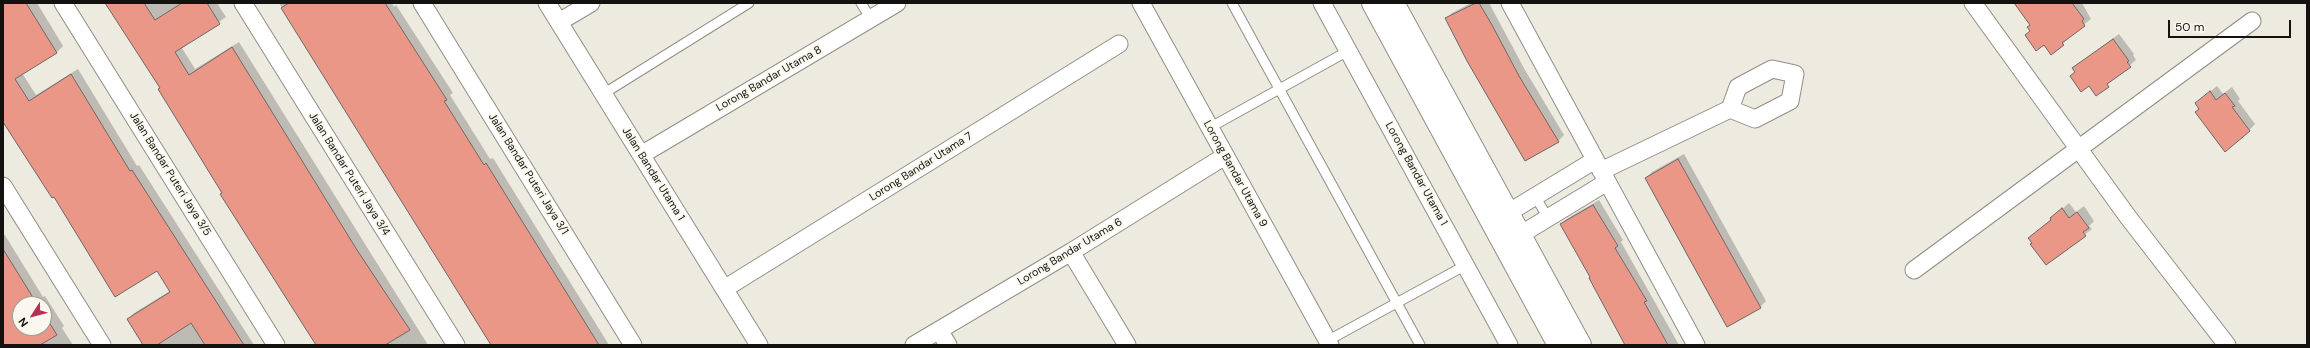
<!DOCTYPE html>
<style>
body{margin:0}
#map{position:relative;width:2310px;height:348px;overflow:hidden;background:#edeae0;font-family:"DM Sans",sans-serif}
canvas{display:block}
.frame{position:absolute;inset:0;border:4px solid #13120e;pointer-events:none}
.north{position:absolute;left:12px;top:296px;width:40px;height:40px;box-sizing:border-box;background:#faf8ee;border:1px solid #9e9c94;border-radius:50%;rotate:234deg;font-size:11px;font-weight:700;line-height:16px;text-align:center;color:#13120e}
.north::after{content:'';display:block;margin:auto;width:14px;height:18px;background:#ba2b5a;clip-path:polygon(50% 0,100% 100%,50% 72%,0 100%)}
.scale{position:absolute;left:2168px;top:20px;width:123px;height:18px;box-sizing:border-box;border:2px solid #13120e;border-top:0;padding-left:5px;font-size:12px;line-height:14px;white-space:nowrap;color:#13120e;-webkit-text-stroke:3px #faf8ee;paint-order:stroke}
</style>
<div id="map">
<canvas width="2310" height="348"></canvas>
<div class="frame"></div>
<div class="north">N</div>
<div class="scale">50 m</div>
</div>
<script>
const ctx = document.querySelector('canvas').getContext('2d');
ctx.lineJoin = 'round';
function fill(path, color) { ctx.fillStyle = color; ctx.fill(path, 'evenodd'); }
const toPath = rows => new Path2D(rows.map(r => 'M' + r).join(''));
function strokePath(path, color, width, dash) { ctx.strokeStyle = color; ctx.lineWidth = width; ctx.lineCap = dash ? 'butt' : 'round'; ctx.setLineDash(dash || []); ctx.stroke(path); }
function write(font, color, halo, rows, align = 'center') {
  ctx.font = font + ' "DM Sans",sans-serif'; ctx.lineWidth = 4; ctx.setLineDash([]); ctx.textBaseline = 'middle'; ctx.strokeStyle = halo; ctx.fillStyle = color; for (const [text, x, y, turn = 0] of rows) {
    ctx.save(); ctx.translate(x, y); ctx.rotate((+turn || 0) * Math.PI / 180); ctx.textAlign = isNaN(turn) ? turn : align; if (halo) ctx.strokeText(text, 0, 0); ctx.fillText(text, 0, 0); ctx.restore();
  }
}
const shadow = toPath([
 [3,3,37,3,63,46,57,52,22,73,36,95,78,69,137,166,139,165,254,345,144,345,128,319,134,313,170,291,157,270,54,195,3,119],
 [105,3,217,3,226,17,182,48,195,69,239,42,428,345,317,345,118,19],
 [279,3,392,3,394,7,396,5,453,93,450,95,490,159,493,158,609,345,492,345],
 [1471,3,1489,3,1525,70,1564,135,1558,141,1446,19,1452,13],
 [2015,3,2082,3,2091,19,2068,37,2063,44,2044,44,2031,30,2031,25],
 [2119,34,2134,54,2133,55,2136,60,2096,94,2074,68],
 [2217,86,2223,94,2232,87,2240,99,2238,101,2255,124,2245,135,2225,151,2196,103],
 [1684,154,1766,301,1760,307,1646,178,1652,172],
 [1599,200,1623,240,1621,242,1679,345,1627,345,1561,224,1568,218],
 [2069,203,2076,212,2084,206,2094,221,2089,226,2092,229,2046,264,2030,238],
 [3,232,43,297,45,296,64,326,62,328,73,345,3,345],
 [20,304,44,304,44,328,20,328]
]);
const building = toPath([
 [3,3,26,3,57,53,15,79,29,101,71,74,130,171,132,170,244,345,205,345,191,323,157,345,143,345,127,319,170,292,157,271,115,297,54,197,52,198,3,122,3,3],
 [105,3,144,3,155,20,182,3,207,3,220,24,175,52,189,75,232,47,357,250,410,330,385,345,316,345,220,194,222,193,158,89,160,88,105,3],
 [289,3,385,3,447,100,444,101,484,165,486,163,599,345,491,345,281,8,289,3],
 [1476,3,1479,3,1492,25,1519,76,1559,142,1525,161,1467,61,1445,18,1476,3],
 [2014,3,2072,3,2084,19,2082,21,2085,26,2062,43,2064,45,2051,55,2044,45,2036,51,2025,35,2030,31,2027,27,2030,25,2014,3],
 [2113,39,2129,61,2127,62,2131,67,2107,84,2109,87,2096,96,2089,86,2081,92,2070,76,2075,72,2072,68,2113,39],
 [2210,91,2216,100,2225,93,2235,106,2232,107,2250,131,2225,152,2195,112,2199,109,2195,103,2210,91],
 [1678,159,1761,308,1727,327,1645,178,1678,159],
 [1593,205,1618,246,1615,248,1647,301,1644,302,1668,345,1625,345,1589,278,1590,277,1560,224,1593,205],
 [2062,208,2069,218,2077,212,2089,228,2083,232,2086,236,2046,265,2030,244,2032,243,2028,238,2051,220,2050,218,2062,208],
 [3,249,37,304,20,304,20,328,44,328,44,314,57,335,40,345,3,345,3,249]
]);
const lane = toPath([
 [861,3,871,19],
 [1232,3,1420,345],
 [603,94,749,3],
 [1209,128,1348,51],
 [1535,196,1548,218],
 [1327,341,1466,265]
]);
const street = toPath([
 [63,3,276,345],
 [243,3,456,345],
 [422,3,633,345],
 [547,3,759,345],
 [1141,3,1330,345],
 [1322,3,1509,345],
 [1510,3,1696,345],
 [1973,3,2128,217,2227,345],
 [559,22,591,3],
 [641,155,897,3],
 [1601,171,1730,109,1738,87,1772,69,1795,74,1790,101,1755,119,1730,109],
 [3,186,102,345],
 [1498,219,1595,160],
 [1510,241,1607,182],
 [1071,252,1127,345],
 [1914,270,2252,21],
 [724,289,1119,44],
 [939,330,948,345],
 [914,345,1071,252,1225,156]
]);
const secondary = toPath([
 [1373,3,1559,345],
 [1393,3,1580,345]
]);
const streetNames = [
 ["Lorong Bandar Utama 8",769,79,-30],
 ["Lorong Bandar Utama 7",921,167,-32],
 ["Jalan Bandar Puteri Jaya 3/5",170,174,58],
 ["Jalan Bandar Puteri Jaya 3/4",349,174,58],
 ["Jalan Bandar Puteri Jaya 3/1",528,174,58],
 ["Jalan Bandar Utama 1",653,174,58],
 ["Lorong Bandar Utama 9",1235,174,61],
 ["Lorong Bandar Utama 1",1416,174,61],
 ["Lorong Bandar Utama 6",1070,252,-31]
];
fill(shadow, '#0003');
fill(building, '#ea9788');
strokePath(building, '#706664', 1);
strokePath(lane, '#908e85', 11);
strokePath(street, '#908e85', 19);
strokePath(secondary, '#908e85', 24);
strokePath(lane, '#fff', 9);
strokePath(street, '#fff', 17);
strokePath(secondary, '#fff', 22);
write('11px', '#13120e', '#faf8ee', streetNames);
</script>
